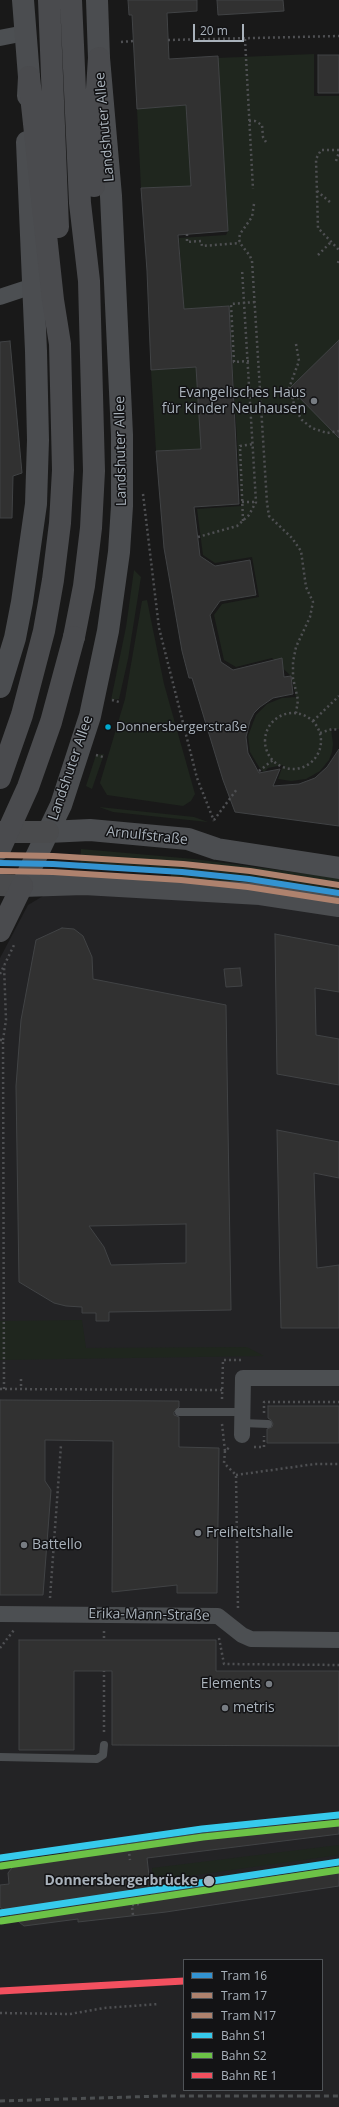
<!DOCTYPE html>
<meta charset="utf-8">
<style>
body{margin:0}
#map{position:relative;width:339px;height:2107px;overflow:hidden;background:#191919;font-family:"Open Sans",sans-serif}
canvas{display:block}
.legend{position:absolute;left:183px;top:1959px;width:140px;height:132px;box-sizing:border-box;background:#131315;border:1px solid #4f5357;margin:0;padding:5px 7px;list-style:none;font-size:12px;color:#a9b2bb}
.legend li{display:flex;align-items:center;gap:8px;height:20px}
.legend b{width:20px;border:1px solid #4f5357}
.scale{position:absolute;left:193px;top:24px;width:51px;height:18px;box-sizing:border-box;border:2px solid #a9b2bb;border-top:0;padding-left:5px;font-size:12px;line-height:14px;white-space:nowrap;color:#a9b2bb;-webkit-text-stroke:3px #131315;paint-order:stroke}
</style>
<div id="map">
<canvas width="339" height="2107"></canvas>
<ul class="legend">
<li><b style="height:5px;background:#3393d1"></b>Tram 16</li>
<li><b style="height:5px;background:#ae826e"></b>Tram 17</li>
<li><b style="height:5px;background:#ae826e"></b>Tram N17</li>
<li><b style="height:5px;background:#36caec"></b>Bahn S1</li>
<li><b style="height:5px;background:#6cc247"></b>Bahn S2</li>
<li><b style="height:5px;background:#f2505f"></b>Bahn RE 1</li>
</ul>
<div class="scale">20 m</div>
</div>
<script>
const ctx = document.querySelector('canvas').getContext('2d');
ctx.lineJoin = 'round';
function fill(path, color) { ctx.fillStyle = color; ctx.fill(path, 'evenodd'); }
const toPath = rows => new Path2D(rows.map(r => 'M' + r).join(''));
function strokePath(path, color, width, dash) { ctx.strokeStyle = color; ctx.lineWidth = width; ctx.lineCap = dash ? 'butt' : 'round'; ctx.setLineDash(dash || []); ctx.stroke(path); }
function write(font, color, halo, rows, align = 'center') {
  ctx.font = font + ' "Open Sans",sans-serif'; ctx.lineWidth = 3; ctx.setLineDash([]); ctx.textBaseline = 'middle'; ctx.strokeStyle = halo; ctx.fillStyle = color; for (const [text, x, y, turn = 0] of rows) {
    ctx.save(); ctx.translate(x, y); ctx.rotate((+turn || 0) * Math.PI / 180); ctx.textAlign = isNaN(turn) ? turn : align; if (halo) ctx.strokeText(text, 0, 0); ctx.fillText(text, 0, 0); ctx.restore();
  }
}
const built = toPath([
 [48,893,234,900,339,915,339,2107,0,2107,0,958,28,905],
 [184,1960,322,1960,322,2090,184,2090]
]);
const green = toPath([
 [314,54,314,96,339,96,339,729,331,729,333,744,332,752,329,760,320,771,306,779,291,781,278,779,283,765,268,768,264,772,259,767,250,752,248,736,256,715,267,704,282,698,296,697,291,676,272,658,236,667,224,660,214,615,222,604,259,597,252,557,215,563,203,555,197,509,241,506,229,306,184,309,179,238,226,235,228,231,217,58],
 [186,105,191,186,141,188,137,109],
 [196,367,201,449,156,451,151,370],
 [134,570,141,577,128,659,119,699,111,700,126,627],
 [147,600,164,684,195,794,191,801,183,806,107,795,100,783,125,699,142,601],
 [104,754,92,789,86,786,96,755],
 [99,807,194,817,208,822,113,812],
 [81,849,194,859,339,878,339,899,171,882,171,874,80,868],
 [82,1320,86,1348,247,1347,264,1356,0,1360,0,1321],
 [339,1845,339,1855,153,1881,152,1868]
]);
const building = toPath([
 [128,0,197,0,197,11,167,13,169,59,218,56,228,231,178,235,184,309,229,306,239,504,194,507,200,556,215,566,250,560,256,595,220,601,210,615,221,662,233,670,282,658,284,677,291,676,293,694,273,698,260,707,254,713,250,721,246,737,248,753,259,773,280,769,273,786,299,784,315,778,327,767,339,749,339,826,235,812,223,780,192,678,189,678,182,651,164,548,156,451,201,449,196,367,151,370,147,271,141,188,191,186,186,105,137,109,132,15,129,15,128,0],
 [217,0,283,0,284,11,218,15,217,0],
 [318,55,339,55,339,93,318,93,318,55],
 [339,340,339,438,290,388,339,340],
 [10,341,22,473,13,476,12,518,0,518,0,342,10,341],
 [62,928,74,929,83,936,92,957,93,979,226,1005,231,1310,109,1312,109,1321,96,1321,96,1313,82,1313,82,1307,66,1306,54,1303,19,1282,16,1086,21,1020,36,940,62,928],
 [186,1224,186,1263,111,1265,104,1247,89,1226,186,1224],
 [275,934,339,946,339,992,315,988,316,1035,339,1039,339,1085,277,1074,275,934],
 [240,968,242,986,226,987,224,969,240,968],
 [277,1130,339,1142,339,1178,314,1173,317,1268,339,1265,339,1328,281,1328,277,1130],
 [0,1400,179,1401,179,1407,174,1412,174,1415,179,1417,179,1447,219,1448,217,1593,177,1593,177,1585,112,1592,113,1441,45,1440,45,1481,51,1490,43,1595,0,1595,0,1400],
 [268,1406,339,1406,339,1443,267,1443,267,1429,272,1427,273,1424,271,1420,268,1418,268,1406],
 [19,1640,216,1640,216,1671,339,1671,339,1746,112,1745,112,1671,74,1671,74,1750,19,1750,19,1640],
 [339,1820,339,1834,147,1858,151,1894,339,1867,339,1886,166,1912,78,1922,78,1919,24,1926,0,1907,0,1885,9,1884,8,1873,18,1860,69,1854,69,1852,211,1832,339,1820]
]);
const path = toPath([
 [245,39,253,189],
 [168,40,339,36],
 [121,42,133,41],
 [249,121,255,121,262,125,263,137,266,142],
 [339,150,321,150,316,159,318,228,339,250],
 [336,161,339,152],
 [317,191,331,203],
 [254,204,252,217,240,234,239,239,240,243,250,256,252,261,267,503,269,516,292,538,301,551,306,587,313,602,310,617,296,647,293,662,293,678,298,700,296,713],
 [187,234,187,242,201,241,202,246,240,243],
 [318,255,331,242],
 [338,263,339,258],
 [296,344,299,361,289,388,296,410,302,420,312,428,327,433,339,431],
 [249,361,234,362,231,304,255,302],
 [292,398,299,398],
 [143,494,159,628,197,778,214,821],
 [242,502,256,502],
 [243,521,240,446,254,444],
 [198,537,237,526,249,515,256,502,242,269],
 [112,700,119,702],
 '265 741a28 28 0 1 1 56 0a28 28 0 1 1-56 0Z',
 [313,721,339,696],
 [320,733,332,729,339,730],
 [96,755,103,757],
 [259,771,273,760],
 [214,820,237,789],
 [0,974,14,945],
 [0,1040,3,1040,4,1389],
 [3,1040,6,1020,4,965],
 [21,1379,21,1389],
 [0,1389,223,1390],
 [222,1399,223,1360,243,1360],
 [264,1413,264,1402,339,1402],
 [222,1424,225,1451,231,1446],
 [254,1447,264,1447,264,1436],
 [225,1451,224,1463,236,1475,238,1610],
 [236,1475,315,1464,339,1464],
 [50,1598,61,1445],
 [104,1631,104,1640],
 [219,1638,224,1664,339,1665],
 [0,1648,14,1630],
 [104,1732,104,1671],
 [128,1844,130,1860],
 [131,1898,133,1915],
 [132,1905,139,1904],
 [0,2013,70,2014,104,2008,159,2004]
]);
const lane = toPath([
 [179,1412,243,1412],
 [242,1423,268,1424],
 [0,1757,97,1759,103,1755,104,1745]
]);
const street = toPath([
 [0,38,25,33],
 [0,297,33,286],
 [242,1435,243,1378,339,1378],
 [0,1614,218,1616,242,1635,251,1639,339,1640]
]);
const secondary = toPath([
 [23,0,29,77,28,96],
 [97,0,99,58,111,196,122,435,122,506,119,552,108,631,90,716,61,805,22,886,84,884,260,894,339,906],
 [0,687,15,638,22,602,36,504,38,440,36,351,27,142],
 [48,832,90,830,188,839,217,849,339,868]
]);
const primary = toPath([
 [0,832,48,832],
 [0,885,22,886]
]);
const highway = toPath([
 [49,0,58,227],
 [71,0,80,203,89,281,94,471,91,528,84,586,74,637],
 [94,186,94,135,99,58],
 [0,778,22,715,44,631,53,580,60,523,63,470,60,344,53,300,29,77],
 [0,931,22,886]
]);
const rail = toPath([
 [0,2101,163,2096,339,2096]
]);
const highwayBridge = toPath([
 [0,849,28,787,51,722,74,637]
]);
const rail1 = toPath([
 [0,1858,202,1829,339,1815],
 [0,1913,339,1862]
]);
const rail2 = toPath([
 [1,1866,203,1837,339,1823],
 [1,1921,339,1870]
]);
const rail3 = toPath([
 [0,1991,184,1981]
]);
const tram1 = toPath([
 [0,863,53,864,182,872,249,879,339,893]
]);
const tram2 = toPath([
 [0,871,53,872,181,880,248,887,338,901]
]);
const tram3 = toPath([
 [0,855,53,856,183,864,250,871,339,885]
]);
const markers = [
 [314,401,4,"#777c82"],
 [108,727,3.5,"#00a9ce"],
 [198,1533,4,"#777c82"],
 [24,1545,4,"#777c82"],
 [269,1684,4,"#777c82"],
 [225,1708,4,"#777c82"],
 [209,1881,6,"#a9b2bb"]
];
const busNames = [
 ["Donnersbergerstraße",116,727]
];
const streetNames = [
 ["Landshuter Allee",105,127,-95],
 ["Landshuter Allee",121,451,-91],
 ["Landshuter Allee",71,768,-71],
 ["Arnulfstraße",147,836,6],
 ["Erika-Mann-Straße",149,1615,1]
];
const poiNames = [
 ["Evangelisches Haus",306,393,"right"],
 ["für Kinder Neuhausen",306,409,"right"],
 ["Freiheitshalle",206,1533],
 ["Battello",32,1545],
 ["Elements",261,1684,"right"],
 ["metris",233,1708]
];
const stopNames = [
 ["Donnersbergerbrücke",198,1881]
];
fill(built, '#232325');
fill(green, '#1f261e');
fill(building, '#313131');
strokePath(building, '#414345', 1);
strokePath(path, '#4f5053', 2.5, [2, 3]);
strokePath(lane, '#4c4f52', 8);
strokePath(street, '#4c4f52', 16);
strokePath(secondary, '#4b4d50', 22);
strokePath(primary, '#4a4b4d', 22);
strokePath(highway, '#4a4b4e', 22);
strokePath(rail, '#4c4f51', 3, [5, 4]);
strokePath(highwayBridge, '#4a4b4e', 22);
strokePath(rail1, '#36caec', 7);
strokePath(rail2, '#6cc247', 7);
strokePath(rail3, '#f2505f', 7);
strokePath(tram1, '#3393d1', 6);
strokePath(tram2, '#ae826e', 6);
strokePath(tram3, '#ae826e', 6);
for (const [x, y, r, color] of markers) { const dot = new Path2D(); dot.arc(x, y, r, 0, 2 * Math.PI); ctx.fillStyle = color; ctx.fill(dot); strokePath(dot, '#131315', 1.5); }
write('13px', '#a9b2bb', '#131315', busNames, 'left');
write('14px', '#a9b2bb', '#131315', streetNames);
write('14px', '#a9b2bb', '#131315', poiNames, 'left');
write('bold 14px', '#a9b2bb', '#131315', stopNames, 'right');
</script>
